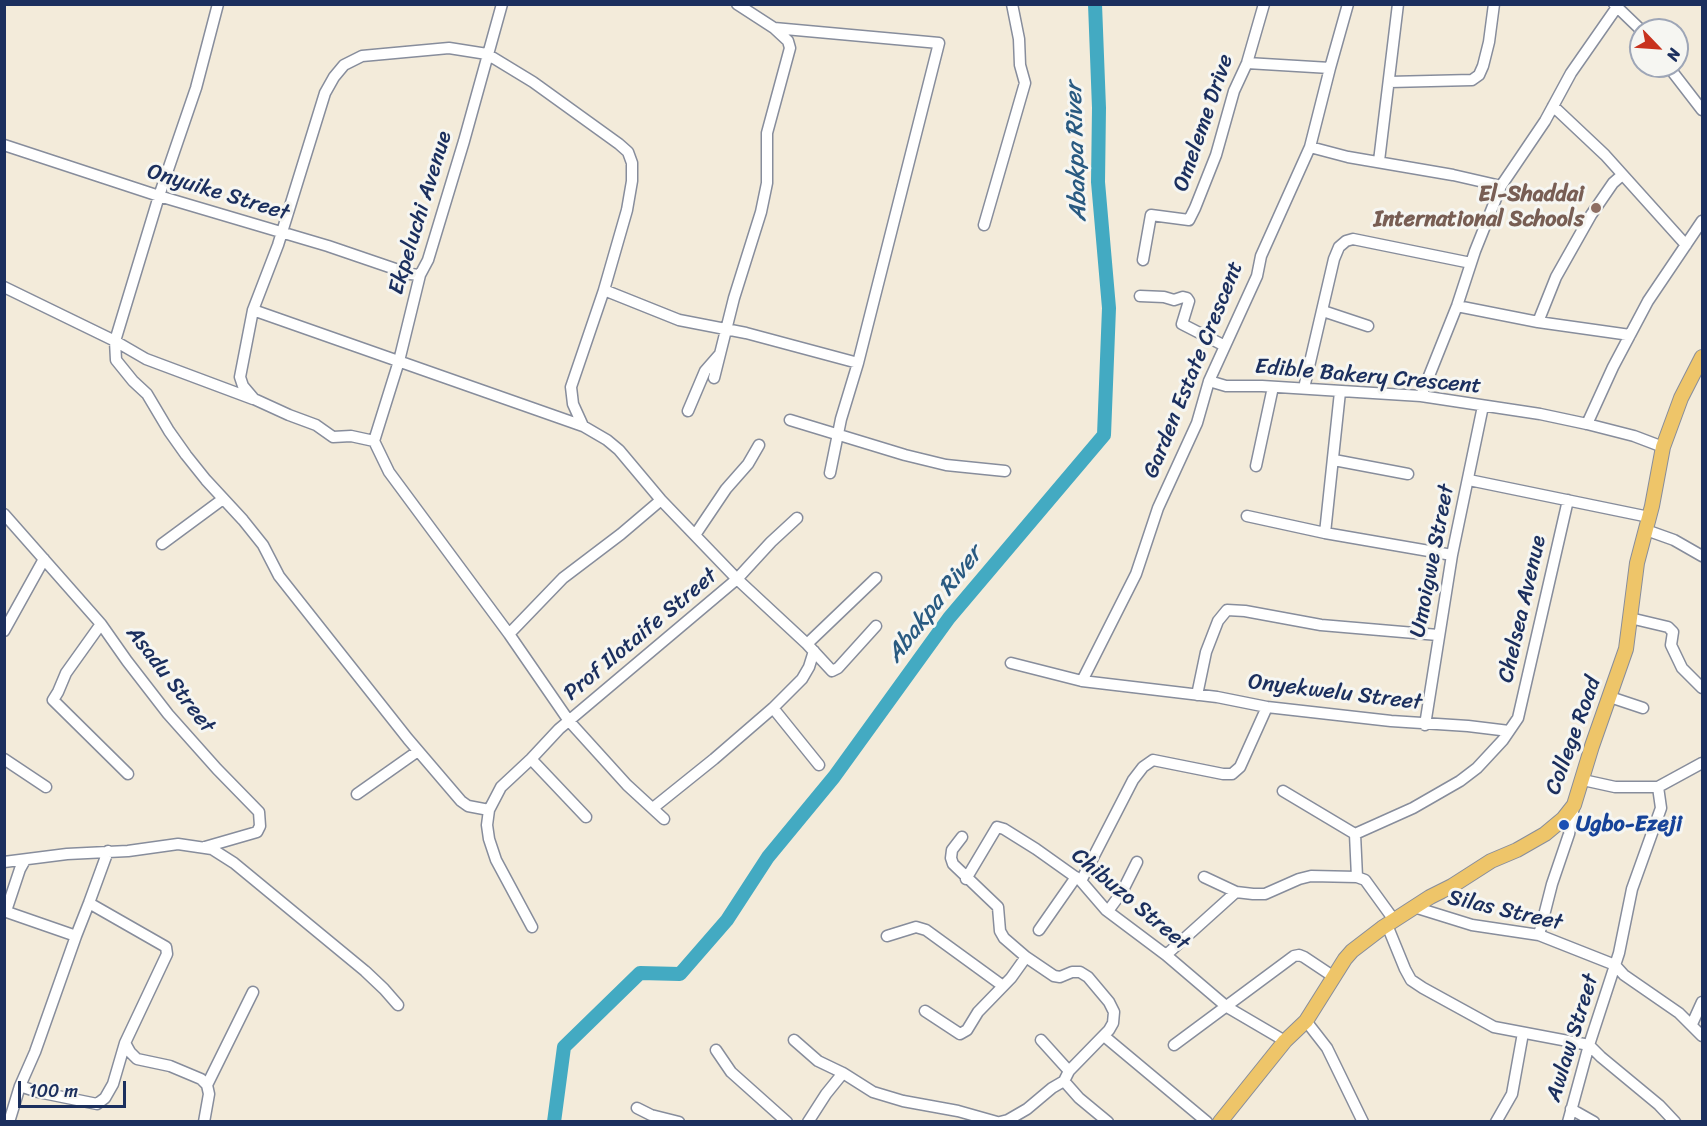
<!DOCTYPE html>
<style>
body{margin:0}
#map{position:relative;width:1707px;height:1126px;overflow:hidden;background:#f3ebda;font-family:Sriracha,sans-serif}
canvas{display:block}
.frame{position:absolute;inset:0;border:6px solid #1b2f5e;pointer-events:none}
.north{position:absolute;left:1629px;top:18px;width:60px;height:60px;box-sizing:border-box;background:#f6f6f2;border:2px solid #9ea6b7;border-radius:50%;rotate:115deg;font-size:16px;font-weight:700;line-height:24px;text-align:center;color:#1b2f5e}
.north::after{content:'';display:block;margin:auto;width:21px;height:27px;background:#c8321e;clip-path:polygon(50% 0,100% 100%,50% 72%,0 100%)}
.scale{position:absolute;left:18px;top:1081px;width:108px;height:27px;box-sizing:border-box;border:3px solid #1b2f5e;border-top:0;padding-left:8px;font-size:18px;line-height:21px;white-space:nowrap;color:#1b2f5e;-webkit-text-stroke:4px #f6f6f2;paint-order:stroke}
</style>
<div id="map">
<canvas width="1707" height="1126"></canvas>
<div class="frame"></div>
<div class="north">N</div>
<div class="scale">100 m</div>
</div>
<script>
const ctx = document.querySelector('canvas').getContext('2d');
ctx.lineJoin = 'round';
const toPath = rows => new Path2D(rows.map(r => 'M' + r).join(''));
function strokePath(path, color, width, dash) { ctx.strokeStyle = color; ctx.lineWidth = width; ctx.lineCap = dash ? 'butt' : 'round'; ctx.setLineDash(dash || []); ctx.stroke(path); }
function write(font, color, halo, rows, align = 'center') {
  ctx.font = font + ' Sriracha,sans-serif'; ctx.lineWidth = 6; ctx.setLineDash([]); ctx.textBaseline = 'middle'; ctx.strokeStyle = halo; ctx.fillStyle = color; for (const [text, x, y, turn = 0] of rows) {
    ctx.save(); ctx.translate(x, y); ctx.rotate((+turn || 0) * Math.PI / 180); ctx.textAlign = isNaN(turn) ? turn : align; if (halo) ctx.strokeText(text, 0, 0); ctx.fillText(text, 0, 0); ctx.restore();
  }
}
const river = toPath([
 [554,1122,564,1047,640,973,680,974,727,920,768,857,834,777,949,618,1104,435,1109,308,1098,182,1099,108,1095,4]
]);
const minor = toPath([
 [218,4,196,88,159,196,115,341,116,360,133,381,147,394,169,431,186,455,206,480,243,520,263,545,279,576,408,739,461,801,468,806,489,810],
 [502,4,464,141,428,260,420,275,399,361,374,441,389,472,509,634,569,721,627,785,664,819],
 [1614,4,1641,30],
 [774,28,939,43,858,363],
 [1247,63,1330,68],
 [1668,66,1702,110],
 [1389,82,1472,80,1479,75,1483,66,1489,42,1494,4],
 [1553,106,1605,155,1686,245],
 [4,145,159,196,328,246,410,274,420,275],
 [1310,147,1348,157,1453,175,1501,186],
 [1379,161,1398,4],
 [984,225,1025,83,1020,65,1019,39,1012,4],
 [1143,260,1151,215,1189,220,1195,208,1216,155,1234,91,1247,63,1264,4],
 [4,287,115,341,146,359,253,399],
 [1140,296,1164,297,1174,300,1183,297,1187,298,1189,301,1182,324,1225,346],
 [1457,306,1538,322,1630,335],
 [253,310,583,426,607,440,619,450,661,500,737,579,807,644,832,671,838,668,876,626],
 [1323,311,1368,326],
 [1538,322,1556,277,1591,215,1613,183,1621,176],
 [714,378,734,298,761,212,767,183,767,133,790,48,788,41,774,28,737,4],
 [1209,381,1226,386,1262,386,1421,396,1540,414,1587,424,1634,436,1663,447],
 [1304,388,1334,259,1339,247,1346,241,1353,239,1471,263],
 [1421,396,1457,306,1475,251,1501,186,1545,121,1571,73,1617,7],
 [688,411,705,371,719,355],
 [790,420,905,455,946,465,1005,471],
 [1587,424,1613,367,1648,301,1702,221],
 [583,426,573,404,571,387,604,290],
 [374,441,351,436,333,437,316,425,289,415,254,399,243,386,240,377,253,310,278,245,325,93,334,77,344,65,362,56,449,48,487,54,533,82,619,144,628,152,632,163,632,181,627,210,604,290,679,320,746,333,858,363,841,419,830,473],
 [1334,460,1408,474],
 [1256,466,1273,387],
 [1469,480,1649,517],
 [4,514,101,624,127,661,168,714,217,769,259,812,260,826,257,832,205,847],
 [1247,516,1325,533,1452,555],
 [1646,530,1674,540,1702,556],
 [1325,533,1340,392],
 [695,535,726,489,748,464,759,445],
 [162,544,223,499],
 [1630,618,1668,627,1673,632,1671,645,1682,668,1702,688],
 [101,624,66,673,58,692,53,700,128,774],
 [4,631,44,559],
 [509,634,563,578,621,534,661,500],
 [807,644,876,578],
 [1011,663,1082,681,1217,697,1267,707,1391,721,1468,726,1509,731],
 [1082,681,1136,574,1158,508,1197,423,1209,381,1257,276,1261,256,1310,147,1330,68,1348,4],
 [1197,695,1206,652,1218,621,1227,610,1245,611,1321,625,1438,635],
 [1610,697,1643,708],
 [773,708,819,765],
 [1425,725,1452,555,1483,406],
 [4,759,46,787],
 [531,759,586,817],
 [1658,787,1702,763],
 [1283,791,1355,834,1413,808,1460,781,1477,768,1503,740,1518,718,1568,500],
 [357,794,418,751],
 [653,808,714,759,773,708,802,679,809,667,814,651],
 [1355,834,1357,877],
 [962,837,952,850,951,858,953,864,998,907,1000,931,1004,938,1026,957,1054,976,1060,977,1072,972,1080,972,1088,977,1109,1002,1114,1012,1113,1023,1109,1030,1069,1071,1064,1081],
 [4,862,67,854,128,851,178,844,212,849,234,863,365,971,384,989,398,1005],
 [1204,877,1236,892,1253,894,1265,894,1299,879,1311,876,1357,877,1365,880,1394,920],
 [966,879,997,827,1004,829,1036,849,1081,881,1106,910,1166,955,1227,1007,1285,1041],
 [1081,881,1133,780,1143,767,1153,760,1223,774,1232,774,1240,767,1267,707],
 [89,903,166,947,167,954,125,1043,113,1084,105,1098,97,1104,38,1092,20,1086,35,1052,76,936,89,903,108,851],
 [1414,907,1472,925,1539,935,1615,965,1624,975,1679,1013,1702,1036],
 [4,911,76,936],
 [6,911,20,869,25,860],
 [1108,911,1122,892,1137,862],
 [1387,925,1405,969,1411,980,1423,988,1494,1027,1589,1045,1601,1057,1659,1105,1675,1122],
 [532,927,496,860,489,839,487,825,489,810,501,787,531,759,559,729,737,579,771,542,797,518],
 [1039,930,1076,877],
 [1539,935,1552,884,1569,834,1574,806],
 [887,936,916,927,926,930,1003,986],
 [1166,955,1236,892],
 [925,1011,960,1034,967,1030,978,1012,1011,978,1026,957],
 [1306,1021,1327,1048,1363,1122],
 [1692,1024,1702,1002],
 [1104,1036,1207,1122],
 [794,1040,818,1061,843,1073,873,1092,903,1101,958,1111,997,1122],
 [1041,1040,1069,1071],
 [125,1043,130,1052,137,1059,170,1066,201,1079,207,1085,209,1094,204,1122],
 [1174,1045,1294,956,1299,955,1304,957,1334,977],
 [716,1050,731,1072,787,1122],
 [1064,1081,1079,1098,1108,1122],
 [207,1085,253,992],
 [637,1108,651,1115,679,1122],
 [1571,1109,1594,1122],
 [9,1122,20,1086],
 [808,1122,826,1094,843,1073],
 [1000,1122,1008,1120,1027,1109,1052,1088,1064,1081],
 [1496,1122,1512,1094,1523,1033],
 [1568,1122,1589,1045,1619,953,1632,889,1661,808,1658,787,1615,787,1583,780]
]);
const major = toPath([
 [1220,1122,1285,1041,1306,1021,1345,959,1352,951,1382,928,1430,897,1452,886,1491,861,1517,850,1545,834,1563,819,1574,805,1592,746,1626,649,1637,563,1652,506,1663,447,1681,398,1702,357]
]);
const markers = [
 [1596,208,6,"#8d6e63"],
 [1564,825,6,"#1a4fb4"]
];
const streetNames = [
 ["Omeleme Drive",1204,123,-71],
 ["Onyuike Street",218,193,17],
 ["Ekpeluchi Avenue",421,213,-73],
 ["Garden Estate Crescent",1194,370,-68],
 ["Edible Bakery Crescent",1368,377,5],
 ["Umoigwe Street",1433,561,-79],
 ["Chelsea Avenue",1523,609,-77],
 ["Prof Ilotaife Street",641,635,-40],
 ["Asadu Street",170,680,52],
 ["Onyekwelu Street",1335,693,7],
 ["College Road",1574,736,-70],
 ["Chibuzo Street",1130,900,40],
 ["Silas Street",1505,911,13],
 ["Awlaw Street",1573,1038,-73]
];
const educationNames = [
 ["El-Shaddai",1584,195],
 ["International Schools",1584,220]
];
const transitNames = [
 ["Ugbo-Ezeji",1576,825]
];
const waterNames = [
 ["Abakpa River",1077,152,-92],
 ["Abakpa River",935,605,-52]
];
strokePath(river, '#43aac2', 14);
strokePath(minor, '#878d9c', 13);
strokePath(major, '#878d9c', 16);
strokePath(minor, '#fff', 10);
strokePath(major, '#eec569', 14);
for (const [x, y, r, color] of markers) { const dot = new Path2D(); dot.arc(x, y, r, 0, 2 * Math.PI); ctx.fillStyle = color; ctx.fill(dot); strokePath(dot, '#f6f6f2', 2); }
write('22px', '#1b2f5e', '#f6f6f2', streetNames);
write('bold 22px', '#785e54', '#f6f6f2', educationNames, 'right');
write('bold 22px', '#164399', '#f6f6f2', transitNames, 'left');
write('italic 24px', '#295a81', '#f6f6f2', waterNames);
</script>
